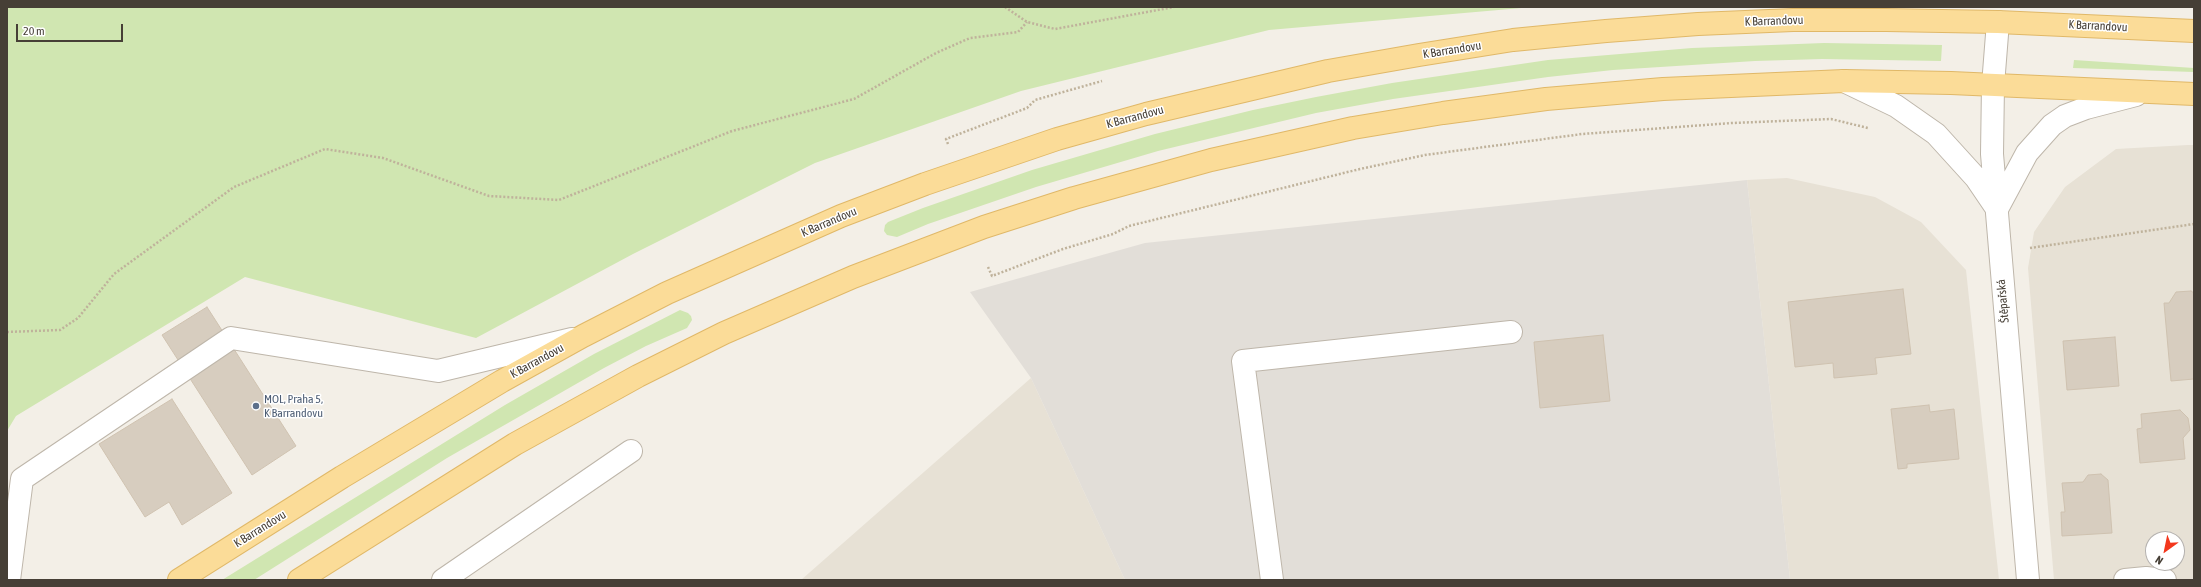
<!DOCTYPE html>
<meta charset="utf-8">
<style>
body{margin:0}
#map{position:relative;width:2201px;height:587px;overflow:hidden;background:#f3efe7;font-family:"Asap Condensed",sans-serif}
canvas{display:block}
.frame{position:absolute;inset:0;border:8px solid #463f36;pointer-events:none}
.north{position:absolute;left:2145px;top:531px;width:40px;height:40px;box-sizing:border-box;background:#fff;border:1px solid #b5b2af;border-radius:50%;rotate:213deg;font-size:11px;font-weight:700;line-height:16px;text-align:center;color:#463f36}
.north::after{content:'';display:block;margin:auto;width:14px;height:18px;background:#f3371d;clip-path:polygon(50% 0,100% 100%,50% 72%,0 100%)}
.scale{position:absolute;left:16px;top:24px;width:107px;height:18px;box-sizing:border-box;border:2px solid #463f36;border-top:0;padding-left:5px;font-size:12px;line-height:14px;white-space:nowrap;color:#463f36;-webkit-text-stroke:3px #fff;paint-order:stroke}
</style>
<div id="map">
<canvas width="2201" height="587"></canvas>
<div class="frame"></div>
<div class="north">N</div>
<div class="scale">20 m</div>
</div>
<script>
const ctx = document.querySelector('canvas').getContext('2d');
ctx.lineJoin = 'round';
function fill(path, color) { ctx.fillStyle = color; ctx.fill(path, 'evenodd'); }
const toPath = rows => new Path2D(rows.map(r => 'M' + r).join(''));
function strokePath(path, color, width, dash) { ctx.strokeStyle = color; ctx.lineWidth = width; ctx.lineCap = dash ? 'butt' : 'round'; ctx.setLineDash(dash || []); ctx.stroke(path); }
function write(font, color, halo, rows, align = 'center') {
  ctx.font = font + ' "Asap Condensed",sans-serif'; ctx.lineWidth = 3; ctx.setLineDash([]); ctx.textBaseline = 'middle'; ctx.strokeStyle = halo; ctx.fillStyle = color; for (const [text, x, y, turn = 0] of rows) {
    ctx.save(); ctx.translate(x, y); ctx.rotate((+turn || 0) * Math.PI / 180); ctx.textAlign = isNaN(turn) ? turn : align; if (halo) ctx.strokeText(text, 0, 0); ctx.fillText(text, 0, 0); ctx.restore();
  }
}
const residential = toPath([
 [2188,145,2194,145,2194,580,2054,580,2028,268,2034,232,2065,187,2116,149],
 [2153,539,2177,539,2177,563,2153,563],
 [1787,178,1875,197,1921,222,1966,270,1999,580,1790,580,1747,180],
 [1031,378,1125,580,801,580]
]);
const industrial = toPath([
 [1747,180,1790,580,1125,580,1031,378,970,292,1145,243]
]);
const green = toPath([
 [7,7,1533,7,1269,30,1021,91,815,163,633,254,476,338,245,277,16,416,7,431],
 [1824,43,1942,45,1941,61,1822,59,1755,61,1613,70,1548,77,1393,99,1316,113,1158,151,1036,187,928,224,897,237,887,235,884,231,885,225,888,222,923,208,1032,170,1155,134,1253,110,1316,97,1392,83,1548,60,1692,48],
 [2074,60,2194,68,2194,72,2073,68],
 [680,310,688,313,691,316,692,320,687,328,646,346,604,368,447,458,254,580,222,580,505,405,594,354]
]);
const building = toPath([
 [1903,289,1911,354,1875,358,1877,374,1834,378,1833,363,1795,367,1788,302,1903,289],
 [2191,291,2194,293,2194,379,2171,381,2164,303,2169,303,2176,292,2191,291],
 [207,307,296,446,252,475,162,335,207,307],
 [1603,335,1610,401,1540,408,1534,342,1603,335],
 [2115,337,2119,386,2067,390,2063,341,2115,337],
 [172,399,232,493,182,525,169,502,145,517,99,444,172,399],
 [1929,405,1930,412,1954,409,1959,459,1907,464,1907,468,1898,469,1891,409,1929,405],
 [2180,410,2188,418,2190,430,2183,438,2185,459,2140,463,2137,429,2142,428,2141,414,2180,410],
 [2101,474,2108,480,2112,533,2062,536,2061,512,2065,512,2062,483,2083,482,2088,475,2101,474]
]);
const path = toPath([
 [1005,7,1027,22,1055,29,1174,7],
 [948,144,946,139,1027,108,1035,100,1102,81],
 [2030,248,2194,224],
 [988,267,992,276,1063,249,1113,234,1129,226,1360,169,1425,155,1582,134,1732,123,1831,119,1868,128],
 [7,332,60,330,78,318,114,274,234,187,325,149,383,158,489,196,559,200,732,131,854,99,936,53,970,38,1018,32,1027,22]
]);
const minor = toPath([
 [1998,22,1993,85,1992,154,2028,580],
 [1844,81,1896,106,1936,134,1976,178,1995,206],
 [1997,209,2027,153,2052,125,2065,116,2086,108,2136,95],
 [9,580,22,479,231,338,438,371,572,339],
 [443,580,631,451],
 [1272,580,1243,361,1511,332],
 [2125,580,2146,578,2165,580]
]);
const major = toPath([
 [179,580,342,477,502,381,583,336,667,293,841,216,925,184,1057,139,1146,114,1328,71,1419,55,1513,40,1606,31,1698,24,1793,20,1886,20,1998,22,2194,31],
 [299,580,515,444,638,376,724,333,853,277,984,227,1074,198,1211,160,1353,128,1443,113,1546,99,1663,89,1844,81,1951,83,2194,94]
]);
const markers = [
 [256,406,4,"#5c6f8a"]
];
const streetNames = [
 ["K Barrandovu",1774,21,-2],
 ["K Barrandovu",2098,26,3],
 ["K Barrandovu",1452,50,-9],
 ["K Barrandovu",1135,117,-15],
 ["K Barrandovu",829,222,-23],
 ["Štěpařská",2003,301,-95],
 ["K Barrandovu",537,361,-29],
 ["K Barrandovu",260,529,-32]
];
const serviceNames = [
 ["MOL, Praha 5,",264,399],
 ["K Barrandovu",264,413]
];
fill(residential, '#e7e1d5');
fill(industrial, '#e2ded8');
fill(green, '#d0e6b1');
fill(building, '#d7cdbf');
strokePath(building, '#cfc2b0', 1);
strokePath(minor, '#beb6aa', 24);
strokePath(major, '#e0b868', 24);
strokePath(path, '#bfb29b', 2.5, [2, 2]);
strokePath(minor, '#fff', 22);
strokePath(major, '#fbdc98', 22);
for (const [x, y, r, color] of markers) { const dot = new Path2D(); dot.arc(x, y, r, 0, 2 * Math.PI); ctx.fillStyle = color; ctx.fill(dot); strokePath(dot, '#fff', 1.5); }
write('12px', '#463f36', '#fff', streetNames);
write('12px', '#4e5e75', '#fff', serviceNames, 'left');
</script>
